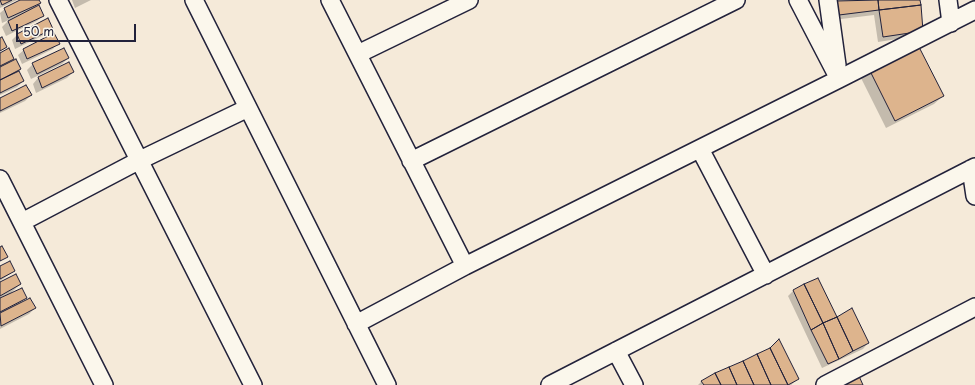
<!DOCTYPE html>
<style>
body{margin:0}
#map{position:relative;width:975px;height:385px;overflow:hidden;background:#f5ead9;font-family:"Playpen Sans",sans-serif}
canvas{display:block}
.scale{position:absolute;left:16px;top:24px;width:120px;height:18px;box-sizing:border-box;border:2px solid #22223b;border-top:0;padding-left:5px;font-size:12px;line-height:14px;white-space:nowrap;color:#22223b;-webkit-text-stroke:3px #fbf7ec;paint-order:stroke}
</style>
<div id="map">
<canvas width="975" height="385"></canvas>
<div class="scale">50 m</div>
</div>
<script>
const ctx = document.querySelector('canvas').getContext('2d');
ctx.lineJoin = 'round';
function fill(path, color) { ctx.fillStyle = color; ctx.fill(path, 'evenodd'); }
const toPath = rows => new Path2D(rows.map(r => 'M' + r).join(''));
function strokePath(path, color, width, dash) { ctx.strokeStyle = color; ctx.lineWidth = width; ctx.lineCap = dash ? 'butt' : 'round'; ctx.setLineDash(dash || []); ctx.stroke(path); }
const shadow = toPath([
 [0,0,17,0,0,8],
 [22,0,38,0,39,3,34,8,43,15,37,21,6,36,2,27,9,20,2,23,0,13,5,9],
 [72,0,91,0,75,8],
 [829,0,919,0,917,36,878,42,874,15,833,20],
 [52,29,46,34,15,49,12,40,17,35],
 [58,43,53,49,22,64,18,55,24,50],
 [0,54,13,58,8,63,20,69,18,71,23,81,17,87,0,95],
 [68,58,62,64,31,79,27,70,33,64],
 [68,63,73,72,67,78,36,93,33,84,38,78],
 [869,70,943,96,934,104,886,128,861,78],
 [31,95,25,101,0,113,0,99],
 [0,267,14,271,0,281],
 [817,279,836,318,868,343,863,349,822,368,788,296,793,291],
 [0,281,1,283,20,284,11,293,26,298,19,304,35,308,29,314,0,329],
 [798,379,791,385,698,385,702,381]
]);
const building = toPath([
 [0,0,12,0,2,5,0,0],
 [20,0,39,0,41,3,8,18,4,8,20,0],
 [878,0,920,0,921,5,879,10,878,0],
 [878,0,879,10,839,15,836,1,878,0],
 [39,5,44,16,12,31,8,21,39,5],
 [921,5,923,31,883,37,879,10,921,5],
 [48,18,53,29,21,44,17,34,48,18],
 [54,33,60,44,27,59,23,49,54,33],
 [2,37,7,47,0,51,0,38,2,37],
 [918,45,944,96,895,121,869,69,918,45],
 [9,48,14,59,0,66,0,53,9,48],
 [64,48,69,58,37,74,32,63,64,48],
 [16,59,21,69,0,80,0,67,16,59],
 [69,62,74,72,42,88,38,77,69,62],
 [19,71,24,81,0,93,0,80,19,71],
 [26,85,32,95,0,111,0,98,26,85],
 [2,246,8,257,0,261,0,247,2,246],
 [10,261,15,271,0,279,0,266,10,261],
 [16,274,21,284,0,296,0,282,16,274],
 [818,278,837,317,823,323,804,284,818,278],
 [804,284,823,323,811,330,793,290,804,284],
 [22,288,27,298,0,312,0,298,22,288],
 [30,298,36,308,1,326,0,313,30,298],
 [852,308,869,343,853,351,837,317,852,308],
 [837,317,853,351,839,359,823,323,837,317],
 [823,323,839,359,828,364,811,330,823,323],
 [779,339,799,379,788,385,770,348,779,339],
 [770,348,788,385,771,385,757,354,770,348],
 [757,354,771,385,754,385,743,361,757,354],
 [743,361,754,385,737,385,729,367,743,361],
 [729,367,737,385,721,385,715,373,729,367],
 [715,373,721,385,704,385,701,381,715,373],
 [859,376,863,385,847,385,846,383,859,376]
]);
const minor = toPath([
 [58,0,253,385],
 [194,0,387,385],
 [330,0,465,266],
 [798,0,839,79],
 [828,0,837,65],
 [948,0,951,23],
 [358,54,469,0],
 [700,149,766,275],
 [411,161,736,0],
 [971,169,975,196],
 [0,179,104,385],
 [22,222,138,161,248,108],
 [356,324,465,266,839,79,975,10],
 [616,351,634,385],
 [550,385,975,167],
 [825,385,975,307]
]);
fill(shadow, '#0003');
fill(building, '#ddb48d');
strokePath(building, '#22223b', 1);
strokePath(minor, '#22223b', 20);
strokePath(minor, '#fbf7ec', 17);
</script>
